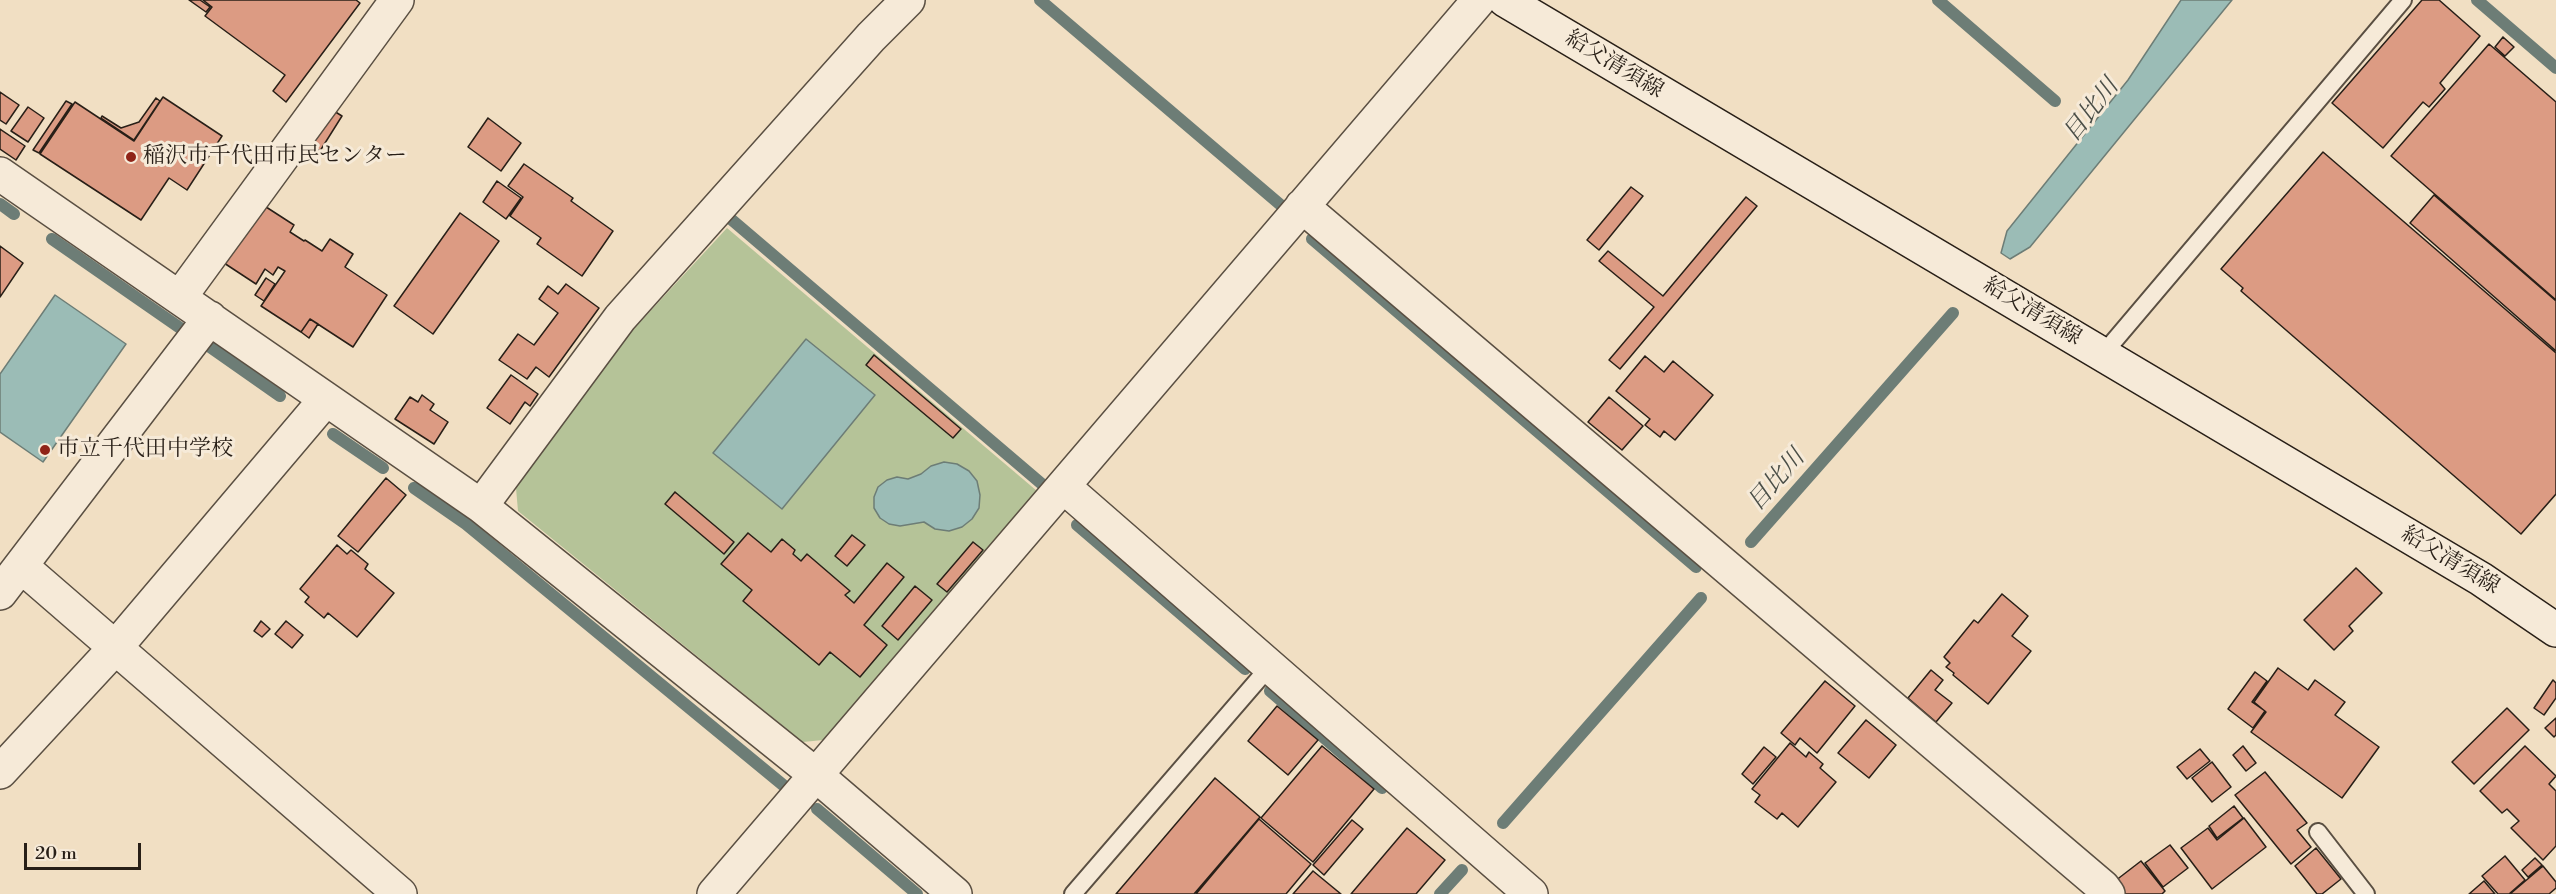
<!DOCTYPE html>
<meta charset="utf-8">
<style>
body{margin:0}
#map{position:relative;width:2556px;height:894px;overflow:hidden;background:#f1dfc3;font-family:"Libre Bodoni",serif}
canvas{display:block}
.scale{position:absolute;left:24px;top:843px;width:117px;height:27px;box-sizing:border-box;border:3px solid #281f17;border-top:0;padding-left:8px;font-size:18px;line-height:21px;white-space:nowrap;color:#281f17;-webkit-text-stroke:4px #f6ead8;paint-order:stroke}
</style>
<div id="map">
<canvas width="2556" height="894"></canvas>
<div class="scale">20 m</div>
</div>
<script>
const ctx = document.querySelector('canvas').getContext('2d');
ctx.lineJoin = 'round';
function fill(path, color) { ctx.fillStyle = color; ctx.fill(path, 'evenodd'); }
const toPath = rows => new Path2D(rows.map(r => 'M' + r).join(''));
function strokePath(path, color, width, dash) { ctx.strokeStyle = color; ctx.lineWidth = width; ctx.lineCap = dash ? 'butt' : 'round'; ctx.setLineDash(dash || []); ctx.stroke(path); }
function write(font, color, halo, rows, align = 'center') {
  ctx.font = font + ' "Libre Bodoni","Noto Serif JP",serif'; ctx.lineWidth = 6; ctx.setLineDash([]); ctx.textBaseline = 'middle'; ctx.strokeStyle = halo; ctx.fillStyle = color; for (const [text, x, y, turn = 0] of rows) {
    ctx.save(); ctx.translate(x, y); ctx.rotate((+turn || 0) * Math.PI / 180); ctx.textAlign = isNaN(turn) ? turn : align; if (halo) ctx.strokeText(text, 0, 0); ctx.fillText(text, 0, 0); ctx.restore();
  }
}
const green = toPath([
 [727,228,1037,491,823,740,803,742,518,511,516,488,630,333]
]);
const water = toPath([
 [2181,0,2232,0,2030,247,2010,259,2001,253,2007,231,2128,80,2181,0],
 [55,295,126,344,43,462,0,432,0,374,55,295],
 [806,339,875,395,782,509,713,453,806,339],
 [944,462,957,464,969,471,977,481,980,495,979,508,972,519,962,527,949,531,935,529,924,522,900,526,889,524,880,518,874,508,874,497,878,487,887,480,897,477,908,479,921,474,931,466,944,462]
]);
const stream = toPath([
 [1040,0,1283,207],
 [1938,0,2055,101],
 [2477,0,2556,68],
 [0,204,14,214],
 [732,220,1043,485],
 [52,239,186,332,180,340],
 [1312,239,1696,567],
 [203,342,280,396],
 [333,434,383,468],
 [414,488,466,524,783,785],
 [1077,525,1245,669],
 [1751,542,1953,313],
 [1270,691,1382,788],
 [817,809,917,894],
 [1503,823,1701,598],
 [1440,894,1462,870]
]);
const building = toPath([
 [189,0,200,0,210,7,206,12,189,0],
 [203,0,356,0,360,3,286,102,273,91,285,75,205,16,212,7,203,0],
 [2422,0,2439,0,2480,36,2440,83,2445,89,2429,107,2423,102,2383,148,2332,103,2422,0],
 [2503,37,2514,47,2505,56,2495,47,2503,37],
 [2489,44,2556,102,2556,300,2391,156,2489,44],
 [0,92,19,105,6,124,0,120,0,92],
 [163,97,222,136,187,190,169,178,141,220,40,154,75,102,134,141,163,97],
 [156,98,160,101,134,140,101,118,102,116,121,128,139,122,156,98],
 [66,101,72,104,39,153,33,150,66,101],
 [28,107,44,118,28,142,11,131,28,107],
 [329,108,342,116,320,151,307,142,329,108],
 [488,118,521,143,501,171,468,147,488,118],
 [0,129,25,146,16,160,0,149,0,129],
 [2323,152,2556,353,2556,494,2521,534,2241,291,2243,288,2221,269,2323,152],
 [524,164,573,198,571,201,613,231,582,276,537,244,541,238,510,216,523,197,508,186,524,164],
 [497,181,521,198,506,219,483,202,497,181],
 [1631,187,1643,196,1599,250,1587,240,1631,187],
 [2434,195,2556,301,2556,351,2410,223,2434,195],
 [1746,197,1757,206,1620,369,1609,360,1654,307,1599,261,1608,251,1663,296,1746,197],
 [263,205,294,225,290,232,304,241,305,240,322,251,330,239,353,254,345,267,387,295,353,347,310,319,301,332,261,306,285,271,278,267,273,275,265,269,256,284,224,263,263,205],
 [460,213,499,241,433,334,394,306,460,213],
 [0,246,23,263,0,297,0,246],
 [266,278,275,284,264,301,255,295,266,278],
 [566,284,599,308,549,377,536,367,527,379,499,360,518,334,534,345,558,313,539,299,548,286,558,294,566,284],
 [310,319,318,324,309,338,301,332,310,319],
 [874,355,961,429,953,438,866,365,874,355],
 [1645,356,1664,372,1673,361,1713,395,1675,440,1664,431,1660,437,1645,425,1650,419,1616,391,1645,356],
 [511,375,538,394,530,406,525,402,510,424,487,408,511,375],
 [422,395,434,404,430,410,448,422,434,444,395,419,410,397,418,402,422,395],
 [1609,397,1643,426,1622,450,1588,422,1609,397],
 [386,478,406,495,358,552,338,536,386,478],
 [675,492,734,542,724,554,665,504,675,492],
 [748,533,771,552,782,539,795,550,793,554,801,561,807,554,850,591,845,595,854,603,887,563,904,577,864,625,887,645,860,677,830,652,819,665,743,601,752,590,721,564,748,533],
 [852,535,865,545,847,566,835,556,852,535],
 [973,542,983,550,947,592,937,584,973,542],
 [337,545,347,554,351,550,368,564,365,569,394,593,357,637,328,613,324,618,305,602,309,597,300,589,337,545],
 [2356,568,2382,593,2349,626,2353,631,2334,650,2304,620,2356,568],
 [915,586,932,600,898,640,882,626,915,586],
 [2002,594,2028,616,2012,636,2031,651,1988,704,1953,675,1954,673,1946,667,1950,663,1944,657,1974,620,1978,623,2002,594],
 [261,621,270,629,262,637,254,631,261,621],
 [286,621,303,635,292,648,275,634,286,621],
 [2278,668,2308,690,2315,680,2345,702,2335,715,2379,747,2342,798,2251,732,2266,712,2254,702,2278,668],
 [1931,670,1943,680,1935,690,1952,703,1936,722,1908,698,1931,670],
 [2255,672,2267,681,2252,702,2265,711,2253,728,2228,709,2255,672],
 [2553,680,2556,683,2556,698,2544,715,2534,708,2553,680],
 [1825,681,1855,706,1817,753,1800,738,1795,745,1781,733,1825,681],
 [1277,706,1318,740,1288,775,1248,741,1277,706],
 [2507,708,2529,730,2474,784,2452,762,2507,708],
 [2556,718,2556,735,2554,737,2545,728,2556,718],
 [1866,720,1896,745,1869,778,1838,753,1866,720],
 [1790,743,1806,757,1809,752,1823,764,1820,768,1836,782,1798,827,1782,813,1777,819,1755,802,1760,795,1752,789,1790,743],
 [1322,746,1374,789,1313,862,1261,818,1322,746],
 [2243,746,2256,763,2246,771,2233,755,2243,746],
 [2525,746,2556,776,2549,784,2556,791,2556,846,2543,860,2511,828,2519,821,2507,809,2502,813,2480,791,2525,746],
 [1764,747,1776,757,1753,784,1742,774,1764,747],
 [2200,749,2210,761,2187,779,2177,767,2200,749],
 [2212,762,2231,787,2212,802,2192,778,2212,762],
 [2265,772,2307,823,2297,830,2311,847,2291,864,2235,795,2265,772],
 [1215,778,1260,817,1194,894,1116,894,1215,778],
 [2234,806,2243,818,2217,838,2209,826,2234,806],
 [2244,818,2266,847,2212,889,2181,848,2208,828,2217,840,2244,818],
 [1259,819,1311,864,1286,894,1196,894,1259,819],
 [1352,820,1363,829,1324,875,1313,865,1352,820],
 [1407,828,1445,860,1416,894,1351,894,1407,828],
 [2170,845,2188,868,2163,887,2145,863,2170,845],
 [2316,848,2341,879,2322,894,2317,894,2295,866,2316,848],
 [2505,856,2525,880,2509,894,2498,894,2482,876,2505,856],
 [2535,858,2542,865,2528,877,2522,870,2535,858],
 [2141,861,2165,891,2162,894,2125,894,2115,881,2141,861],
 [2543,866,2556,882,2556,888,2549,894,2510,894,2543,866],
 [1313,871,1341,894,1293,894,1313,871],
 [2484,881,2495,894,2469,894,2484,881]
]);
const service = toPath([
 [2103,354,2403,0],
 [2318,832,2366,894],
 [1073,894,1270,666]
]);
const minor = toPath([
 [0,174,481,506,816,775,955,894],
 [1302,206,2103,887,2108,894],
 [180,297,397,0],
 [1063,486,1531,894],
 [481,506,620,318,871,37,908,0],
 [21,566,400,894],
 [0,593,210,318],
 [0,772,115,648,326,399],
 [714,894,1479,0]
]);
const secondary = toPath([
 [1505,0,2481,579,2556,630]
]);
const markers = [
 [131,157,6,"#8f2418"],
 [45,450,6,"#8f2418"]
];
const streetNames = [
 ["給父清須線",1614,65,31],
 ["給父清須線",2032,312,31],
 ["給父清須線",2450,561,31]
];
const poiNames = [
 ["稲沢市千代田市民センター",143,157],
 ["市立千代田中学校",57,450]
];
const waterNames = [
 ["目比川",2092,111,-52],
 ["目比川",1777,481,-49]
];
fill(green, '#b5c398');
fill(water, '#9bbcb6');
strokePath(water, '#6d7d76', 1.5);
strokePath(stream, '#6d7d76', 12);
fill(building, '#dc9b83');
strokePath(building, '#281f17', 1.5);
strokePath(service, '#5a4f42', 20);
strokePath(minor, '#5a4f42', 36);
strokePath(secondary, '#281f17', 36);
strokePath(service, '#f6ead8', 16);
strokePath(minor, '#f6ead8', 33);
strokePath(secondary, '#f6ead8', 33);
for (const [x, y, r, color] of markers) { const dot = new Path2D(); dot.arc(x, y, r, 0, 2 * Math.PI); ctx.fillStyle = color; ctx.fill(dot); strokePath(dot, '#f6ead8', 2); }
write('22px', '#281f17', '#f6ead8', streetNames);
write('22px', '#281f17', '#f6ead8', poiNames, 'left');
write('italic 24px', '#4a4e47', '#f6ead8', waterNames);
</script>
